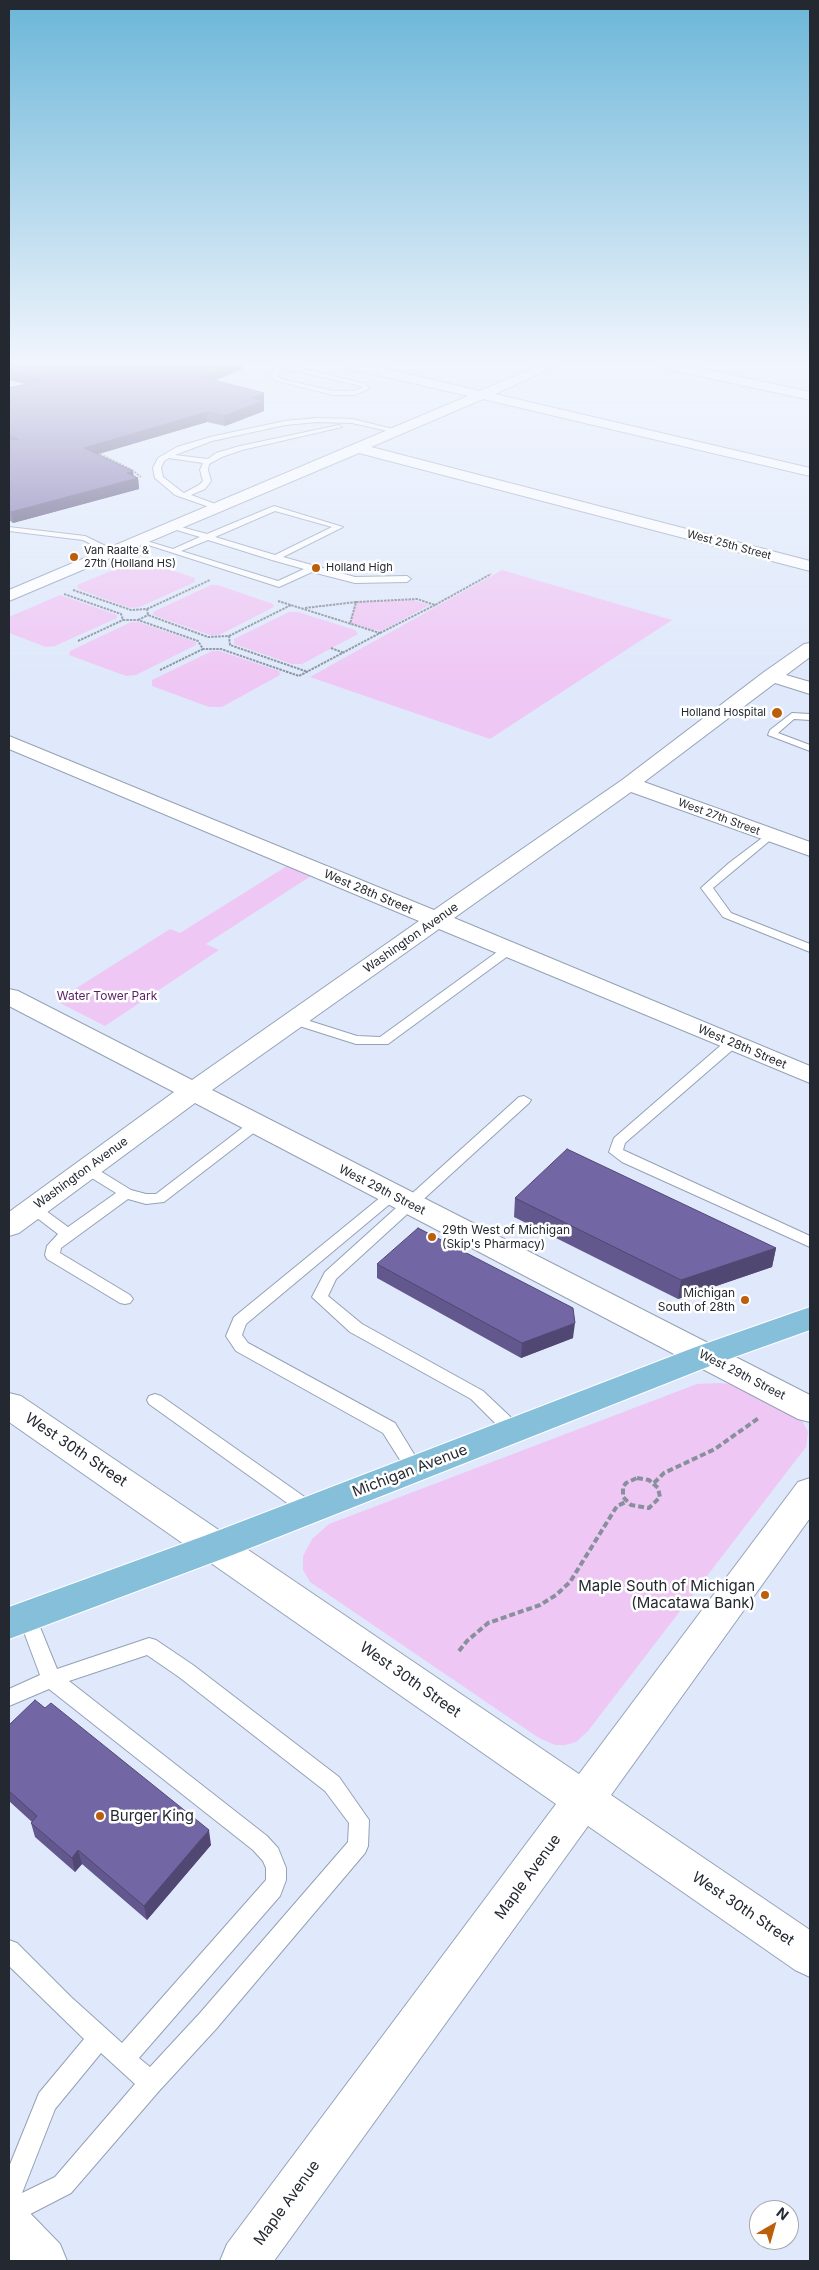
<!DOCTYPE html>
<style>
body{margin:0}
#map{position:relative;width:819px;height:2270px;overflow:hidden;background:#dfe9fb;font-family:Inter,sans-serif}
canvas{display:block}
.frame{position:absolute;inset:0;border:10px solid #242931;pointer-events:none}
.north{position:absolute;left:749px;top:2200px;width:50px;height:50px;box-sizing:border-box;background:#fff;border:1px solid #a7a9ad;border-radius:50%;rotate:38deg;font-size:14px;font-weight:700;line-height:20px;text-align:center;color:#242931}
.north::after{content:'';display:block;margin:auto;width:18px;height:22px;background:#bc5f0d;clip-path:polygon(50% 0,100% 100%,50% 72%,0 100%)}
</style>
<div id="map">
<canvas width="819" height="2270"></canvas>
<div class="frame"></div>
<div class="north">N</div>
</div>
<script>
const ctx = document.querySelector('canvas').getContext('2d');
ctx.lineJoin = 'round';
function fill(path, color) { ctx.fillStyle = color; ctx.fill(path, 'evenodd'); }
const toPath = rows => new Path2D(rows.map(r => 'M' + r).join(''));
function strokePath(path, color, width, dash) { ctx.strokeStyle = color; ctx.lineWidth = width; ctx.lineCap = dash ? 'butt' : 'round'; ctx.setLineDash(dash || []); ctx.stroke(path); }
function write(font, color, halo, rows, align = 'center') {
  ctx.font = font + ' Inter,sans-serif'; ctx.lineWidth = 5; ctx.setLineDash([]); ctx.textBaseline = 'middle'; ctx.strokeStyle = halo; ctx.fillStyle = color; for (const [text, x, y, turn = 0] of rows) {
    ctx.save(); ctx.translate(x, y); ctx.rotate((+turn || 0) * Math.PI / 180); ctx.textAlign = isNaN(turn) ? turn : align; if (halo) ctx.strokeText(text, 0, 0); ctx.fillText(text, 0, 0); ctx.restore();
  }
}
const green = toPath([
 [135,561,144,561,195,578,195,582,140,607,130,608,78,589,77,585],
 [502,570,672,620,490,739,310,677],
 [211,585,218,585,273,604,274,607,219,635,210,635,153,615,153,612],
 [60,595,117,615,117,618,55,646,46,647,9,633,9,617],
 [413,600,430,605,381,631,350,624,356,602],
 [289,612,298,612,355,630,358,634,302,664,292,664,234,644,234,639],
 [131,622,138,622,196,642,196,645,136,675,126,676,69,655,70,651],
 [212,651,220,651,279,671,280,675,222,707,209,707,152,686,152,680],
 [287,866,311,876,206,944,219,950,105,1026,56,1001,170,929,180,933],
 [719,1383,739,1385,800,1417,808,1432,806,1447,588,1731,576,1742,565,1745,555,1745,539,1738,310,1582,303,1570,303,1556,312,1539,329,1524,697,1384]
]);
const pathFar1 = toPath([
 [100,454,132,470,141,477],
 [73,590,131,610,147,609,148,615,208,637,229,636,230,645,308,672],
 [64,594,121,614,123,620,138,620,198,641,203,649,221,649,299,676,380,633,278,601],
 [356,602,417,599,435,605,491,574],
 [305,608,356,602,350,624],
 [147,609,210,580],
 [138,620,148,615],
 [380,633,435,605],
 [229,636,291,605],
 [78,641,123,620],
 [331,648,344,653],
 [160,670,203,649]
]);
const path = toPath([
 [637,1478,649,1480,658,1488,660,1497,649,1508,631,1505,623,1497,623,1487,626,1483,637,1478],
 [654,1483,664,1473,715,1449,760,1417],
 [459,1651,467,1641,488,1623,540,1605,556,1595,570,1582,617,1506,626,1502]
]);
const lane = toPath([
 [279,365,289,365,366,384,369,389,354,395,333,395,277,381,270,376,274,369,279,365],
 [284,368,361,386,362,388,353,391,333,391,281,379,277,375,284,368],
 [317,418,352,419,401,431,397,433,352,423,317,422,285,425,212,441,175,455,208,459,216,453,240,446,339,425,342,427,242,450,222,457,209,464,208,470,211,481,205,489,191,495,218,505,218,509,215,509,175,495,155,478,153,468,158,458,177,447,210,437,285,421,317,418],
 [169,458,203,463,200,470,203,481,199,485,184,493,181,491,163,477,161,468,164,461,169,458],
 [274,506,343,527,283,557,355,577,407,576,411,579,407,582,355,583,312,572,279,587,136,541,140,539,173,549,200,537,170,528,170,524,207,534,274,506],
 [275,511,332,527,275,555,215,537,275,511],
 [208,540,272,560,304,569,278,581,181,551,208,540],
 [9,527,85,536,118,552,111,554,83,540,9,531,9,527],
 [792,713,810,714,810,720,794,719,778,733,810,745,810,751,768,735,770,730,792,713],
 [770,832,774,833,775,835,774,837,713,888,731,913,810,944,810,952,723,917,701,888,729,863,770,832],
 [508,946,512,947,514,950,512,953,388,1044,356,1044,290,1023,288,1020,294,1016,357,1036,380,1037,504,947,508,946],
 [732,1039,738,1043,737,1046,625,1143,623,1150,810,1236,810,1247,622,1162,609,1152,614,1138,727,1040,732,1039],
 [524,1096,531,1100,529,1103,336,1279,328,1296,362,1324,483,1391,520,1426,522,1431,520,1436,514,1437,508,1436,471,1399,350,1332,312,1297,325,1272,519,1097,524,1096],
 [255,1121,260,1122,262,1125,260,1128,164,1202,146,1204,128,1199,61,1248,60,1253,130,1295,133,1299,130,1303,125,1304,120,1303,47,1259,45,1255,47,1246,58,1234,28,1211,26,1208,28,1205,38,1205,68,1227,116,1193,82,1172,80,1169,82,1166,92,1166,131,1190,146,1194,156,1194,250,1122,255,1121],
 [392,1190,397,1192,399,1195,397,1198,246,1324,242,1335,248,1343,395,1423,423,1469,421,1474,415,1476,409,1474,383,1433,236,1351,226,1336,234,1317,387,1192,392,1190],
 [155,1394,161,1396,316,1505,319,1510,316,1515,310,1517,304,1515,149,1404,147,1400,149,1396,155,1394],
 [27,1608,33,1610,57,1669,149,1638,156,1640,193,1665,339,1777,369,1820,368,1846,365,1853,216,2029,159,2091,71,2193,9,2225,9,2167,39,2093,84,2039,9,1966,9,1940,17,1943,71,1997,122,2043,266,1880,266,1868,263,1861,253,1850,49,1689,9,1706,9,1689,40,1675,18,1616,21,1610,27,1608],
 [147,1655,179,1677,325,1791,349,1823,348,1842,200,2013,150,2067,139,2058,280,1896,286,1880,286,1868,278,1848,267,1836,69,1681,147,1655],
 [101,2053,135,2084,55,2177,22,2193,55,2109,101,2053]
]);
const street = toPath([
 [347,365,371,365,480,391,540,365,558,365,495,394,810,468,810,476,483,399,371,447,810,561,810,571,359,453,9,601,9,590,468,396,348,368,347,365],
 [661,365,687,365,810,392,810,400,667,369,661,365],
 [810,643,810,657,786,675,810,682,810,694,775,683,644,782,810,842,810,856,631,792,454,918,810,1066,810,1083,439,929,212,1090,810,1395,810,1422,798,1419,195,1103,19,1233,9,1236,9,1212,174,1092,9,1006,9,989,18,991,192,1080,419,921,9,749,9,736,434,910,622,780,764,672,804,644,810,643],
 [9,1393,21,1396,579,1774,798,1482,810,1478,810,1518,611,1795,810,1930,810,1977,795,1970,588,1826,274,2261,220,2261,227,2244,556,1804,9,1422,9,1393],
 [9,2202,26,2209,60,2244,67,2261,9,2261,9,2202]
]);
const primary = toPath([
 [810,1307,810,1330,715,1364,230,1556,9,1639,9,1607,204,1536,693,1348,810,1307]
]);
const wall = toPath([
 [9,365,244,365,242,366,242,369,216,380,264,402,263,403,264,411,225,426,207,422,98,454,138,478,139,489,13,523,9,520,9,388,25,384,9,380],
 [515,1198,776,1248,772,1267,678,1299,514,1217],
 [377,1264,573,1338,521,1358,377,1278],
 [9,1725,211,1845,147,1920,82,1864,75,1872,35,1837,31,1823,32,1822,9,1801]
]);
const shadedWall = toPath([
 [228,365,244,365,242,366,242,369,202,386,202,377],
 [264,393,264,411,225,426,224,416,252,398],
 [207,412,207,422,85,458,84,448],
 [133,471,134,479,138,478,139,489,13,523,11,512],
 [776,1248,772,1267,678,1299,681,1280],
 [575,1323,573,1338,521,1358,522,1343],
 [209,1830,211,1845,147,1920,144,1906],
 [78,1850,82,1864,75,1872,72,1858]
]);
const building = toPath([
 [9,365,228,365,202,377,264,393,252,398,263,401,224,416,207,412,84,448,133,471,127,473,138,478,11,512,9,510,9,439,19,440,9,435,9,388,44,380,9,371,9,365],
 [567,1149,776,1248,681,1280,515,1198,567,1149],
 [418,1228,573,1308,575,1323,522,1343,377,1264,418,1228],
 [35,1700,45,1708,51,1703,209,1830,144,1906,78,1850,72,1858,31,1823,37,1816,9,1791,9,1725,35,1700]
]);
const markers = [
 [74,557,5,"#bc5f0d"],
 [316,568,5,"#bc5f0d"],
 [777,713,6,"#bc5f0d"],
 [432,1237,5,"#bc5f0d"],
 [745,1300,5,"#bc5f0d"],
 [765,1595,5,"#bc5f0d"],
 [100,1816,5,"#bc5f0d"]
];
const farStreetnames = [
 ["West 25th Street",729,545,15],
 ["West 27th Street",719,817,20]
];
const farPoinames = [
 ["Van Raalte &",84,551],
 ["27th (Holland HS)",84,564],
 ["Holland High",326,568],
 ["Holland Hospital",766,713,"right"]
];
const streetNames = [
 ["West 28th Street",368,892,23],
 ["Washington Avenue",411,938,-35],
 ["West 28th Street",742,1047,23],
 ["Washington Avenue",81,1173,-36],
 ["West 29th Street",382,1190,27],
 ["West 29th Street",742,1375,27]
];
const parkNames = [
 ["Water Tower Park",107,996]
];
const poiNames = [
 ["29th West of Michigan",442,1230],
 ["(Skip's Pharmacy)",442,1244],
 ["Michigan",735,1293,"right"],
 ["South of 28th",735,1307,"right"]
];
const nearStreetnames = [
 ["West 30th Street",76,1450,34],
 ["Michigan Avenue",410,1471,-21],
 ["West 30th Street",410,1680,35],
 ["Maple Avenue",528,1877,-54],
 ["West 30th Street",743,1909,34],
 ["Maple Avenue",287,2203,-54]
];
const nearPoinames = [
 ["Maple South of Michigan",755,1586],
 ["(Macatawa Bank)",755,1603],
 ["Burger King",110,1816,"left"]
];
fill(green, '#efc7f4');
strokePath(lane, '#95a1b6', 2);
strokePath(street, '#95a1b6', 2);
strokePath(primary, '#fff', 2);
strokePath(pathFar1, '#88909d', 2, [2.5, 1]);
strokePath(path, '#88909d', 4, [6, 3]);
fill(lane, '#fff');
fill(street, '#fff');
fill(primary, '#85bfd9');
fill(wall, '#62588d');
fill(shadedWall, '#504773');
fill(building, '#7266a4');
strokePath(building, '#504773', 1);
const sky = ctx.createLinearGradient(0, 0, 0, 683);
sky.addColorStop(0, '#6bb6d8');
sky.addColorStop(0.53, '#f1f5fd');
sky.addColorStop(1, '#f1f5fd00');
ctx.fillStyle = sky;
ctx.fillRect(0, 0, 819, 683);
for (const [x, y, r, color] of markers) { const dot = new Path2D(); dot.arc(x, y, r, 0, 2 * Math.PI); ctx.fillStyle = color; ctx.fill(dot); strokePath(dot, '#fff', 2); }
write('11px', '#242931', '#fff', farStreetnames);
write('11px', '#242931', '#fff', farPoinames, 'left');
write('12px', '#242931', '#fff', streetNames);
write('12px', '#5a1f63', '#fff', parkNames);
write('12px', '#242931', '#fff', poiNames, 'left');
write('15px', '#242931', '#fff', nearStreetnames);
write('15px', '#242931', '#fff', nearPoinames, 'right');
</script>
